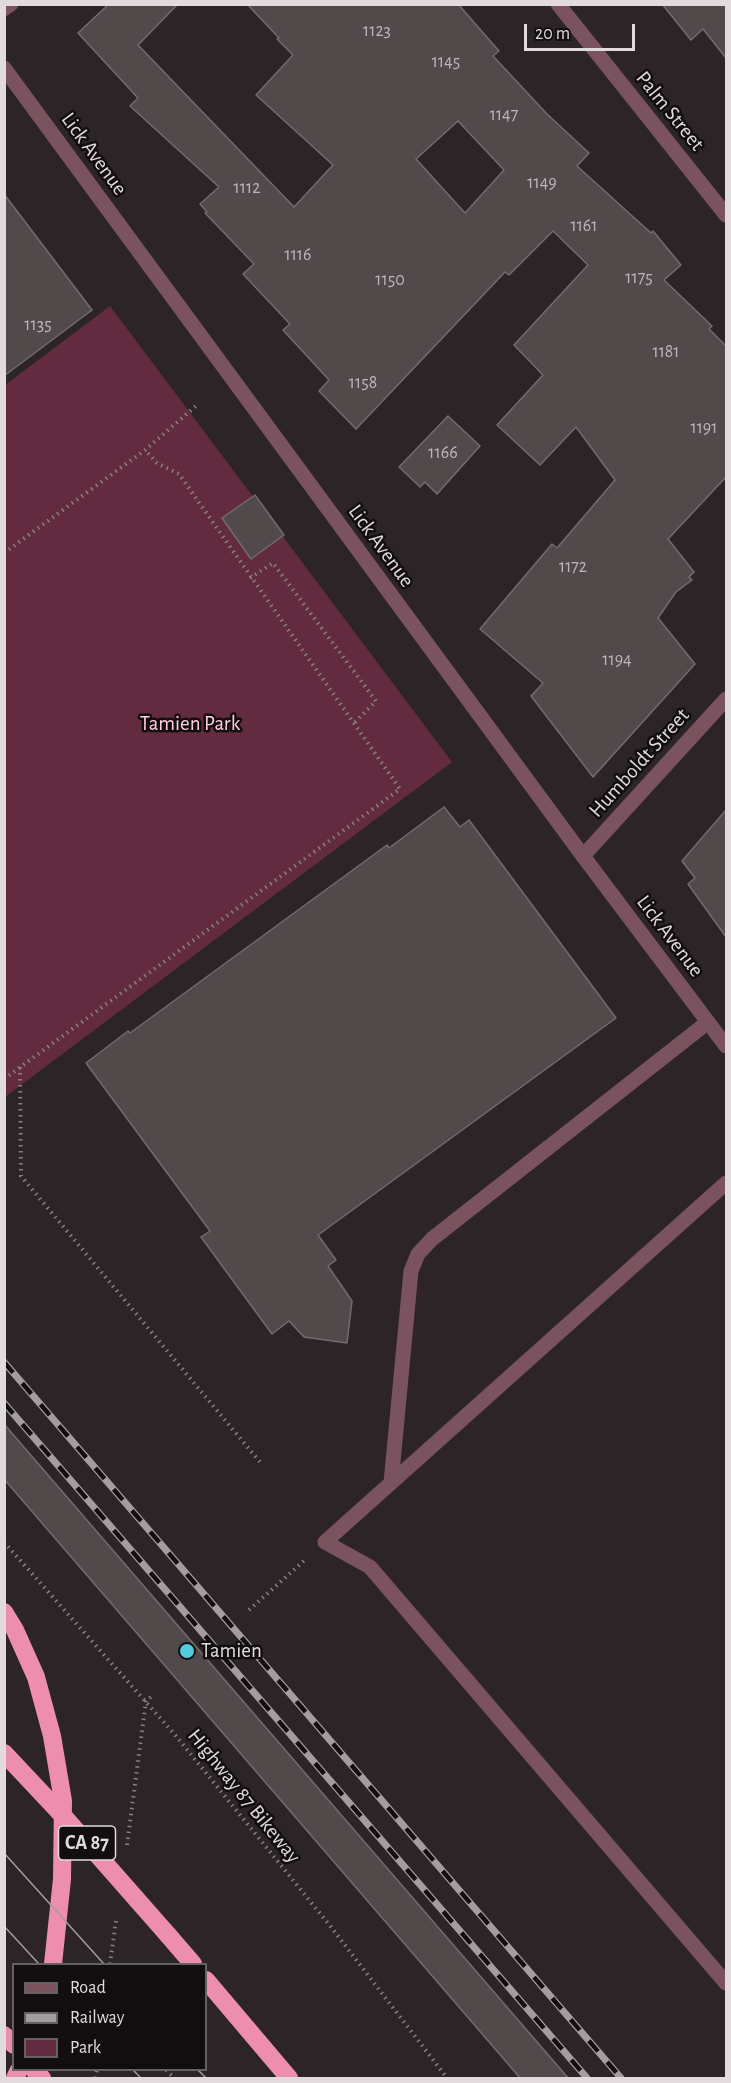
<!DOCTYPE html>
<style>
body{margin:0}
#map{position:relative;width:731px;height:2083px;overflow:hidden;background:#2c2426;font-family:"Alegreya Sans",sans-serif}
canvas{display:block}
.frame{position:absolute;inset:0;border:6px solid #e1dbdd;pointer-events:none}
.legend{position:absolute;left:12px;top:1963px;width:195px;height:108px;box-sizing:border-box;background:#120e0f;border:2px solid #656061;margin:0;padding:8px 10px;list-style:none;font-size:18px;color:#e1dbdd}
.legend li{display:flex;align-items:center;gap:12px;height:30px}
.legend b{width:30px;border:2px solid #656061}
.scale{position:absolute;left:524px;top:24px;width:111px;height:27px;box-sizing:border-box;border:3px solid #e1dbdd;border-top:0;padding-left:8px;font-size:18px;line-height:21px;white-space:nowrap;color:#e1dbdd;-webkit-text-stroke:4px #120e0f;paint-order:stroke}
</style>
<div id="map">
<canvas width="731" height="2083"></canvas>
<div class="frame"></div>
<ul class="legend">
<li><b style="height:8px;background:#7a535f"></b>Road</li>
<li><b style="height:8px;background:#a49d9f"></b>Railway</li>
<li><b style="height:16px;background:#632b3f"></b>Park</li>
</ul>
<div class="scale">20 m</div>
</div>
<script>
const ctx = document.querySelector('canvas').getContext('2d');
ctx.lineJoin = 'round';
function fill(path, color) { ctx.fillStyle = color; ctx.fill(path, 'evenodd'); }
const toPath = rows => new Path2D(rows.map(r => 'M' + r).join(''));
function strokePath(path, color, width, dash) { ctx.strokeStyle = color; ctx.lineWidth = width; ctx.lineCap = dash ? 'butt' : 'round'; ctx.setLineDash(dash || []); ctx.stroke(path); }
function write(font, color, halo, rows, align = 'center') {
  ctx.font = font + ' "Alegreya Sans",sans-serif'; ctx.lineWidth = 5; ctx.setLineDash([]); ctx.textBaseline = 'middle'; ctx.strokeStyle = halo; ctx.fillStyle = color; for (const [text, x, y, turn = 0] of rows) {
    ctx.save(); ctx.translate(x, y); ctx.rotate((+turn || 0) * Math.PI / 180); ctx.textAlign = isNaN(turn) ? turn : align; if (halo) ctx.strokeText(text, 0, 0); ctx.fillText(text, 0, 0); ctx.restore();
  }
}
const green = toPath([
 [110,306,452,762,5,1097,5,385]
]);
const building = toPath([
 [109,4,178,4,138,45,294,207,333,165,256,95,293,55,277,39,279,38,247,4,458,4,499,51,493,56,547,114,589,153,577,166,651,233,653,231,681,265,664,280,712,326,709,329,726,346,726,477,668,539,694,572,689,577,692,580,676,592,658,618,695,664,593,777,531,696,543,683,480,629,552,544,557,548,615,480,576,427,540,465,497,425,543,375,514,345,588,265,553,231,509,275,505,272,356,429,319,391,329,380,283,330,290,324,243,274,254,264,205,213,207,212,200,204,219,187,130,106,138,98,78,33,109,4],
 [458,121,504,170,465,213,416,159,458,121],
 [662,4,726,4,726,58,703,29,691,40,662,4],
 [4,194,92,310,4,376,4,194],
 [448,416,480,446,437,494,425,482,420,487,399,467,448,416],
 [255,495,284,535,251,559,222,518,255,495],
 [444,807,460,827,469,820,616,1018,318,1235,336,1260,328,1266,352,1301,347,1343,304,1337,289,1321,272,1334,201,1237,210,1231,86,1063,128,1031,130,1033,387,845,389,848,444,807],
 [726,810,726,937,688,884,695,878,682,861,726,810],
 [4,1424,569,2079,521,2079,4,1479,4,1424]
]);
const path = toPath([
 [4,553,145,450,197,405],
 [250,578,273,563,376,701,354,723],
 [20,1067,21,1176,260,1462],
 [4,1079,400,789,179,474,157,463,145,450],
 [4,1542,176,1736,331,1927,447,2078],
 [249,1610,306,1559],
 [127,1845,146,1701,153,1695],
 [110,1964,116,1921],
 [166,2070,174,2078],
 [95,2078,97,2070]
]);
const service = toPath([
 [726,1183,325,1542,370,1567,726,1983],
 [391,1483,411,1271,418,1254,432,1239,708,1022]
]);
const minor = toPath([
 [558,4,726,215],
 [583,856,726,699]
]);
const tertiary = toPath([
 [4,9,11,4],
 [4,68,583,856,726,1046]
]);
const motorway = toPath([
 [4,1612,15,1630,36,1677,52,1736,63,1801,62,1879,53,1964],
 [168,1935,193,1964],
 [206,1980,289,2078],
 [4,2035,14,2045],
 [34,2070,42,2078],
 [15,2078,19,2070]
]);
const tram = toPath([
 [4,1853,104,1964],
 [4,1926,39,1964],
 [133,2070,141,2078],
 [198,2070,206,2078]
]);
const rail = toPath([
 [4,1362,621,2078],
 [4,1403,587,2078]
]);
const motorwayBridge = toPath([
 [4,1753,66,1819,168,1935]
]);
const markers = [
 [187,1651,8,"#54cadd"]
];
const numberNames = [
 ["1123",377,31],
 ["1145",446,62],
 ["1147",504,115],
 ["1149",542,183],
 ["1112",247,188],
 ["1161",584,226],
 ["1116",298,255],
 ["1175",639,278],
 ["1150",390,280],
 ["1135",38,325],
 ["1181",666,352],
 ["1158",363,383],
 ["1191",704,428],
 ["1166",443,453],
 ["1172",573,567],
 ["1194",617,660]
];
const shields = [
 [87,1843,57]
];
const shieldNames = [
 ["CA 87",87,1843]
];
const streetNames = [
 ["Palm Street",670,111,51],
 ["Lick Avenue",94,154,54],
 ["Lick Avenue",381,546,54],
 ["Humboldt Street",639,763,-48],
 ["Lick Avenue",670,936,53],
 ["Highway 87 Bikeway",244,1796,51]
];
const parkNames = [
 ["Tamien Park",190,724]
];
const poiNames = [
 ["Tamien",201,1651]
];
fill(green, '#632b3f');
fill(building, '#52494b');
strokePath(building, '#756b6e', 1.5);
strokePath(path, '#878082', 4, [1.5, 4.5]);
strokePath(service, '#7a535f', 15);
strokePath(minor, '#7a535f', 15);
strokePath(tertiary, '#7a535f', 15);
strokePath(motorway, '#ee8eae', 18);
strokePath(tram, '#a49d9f', 1.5);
strokePath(rail, '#a49d9f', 7);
strokePath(rail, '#120e0f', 4.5, [14]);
strokePath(motorwayBridge, '#ee8eae', 18);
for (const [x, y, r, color] of markers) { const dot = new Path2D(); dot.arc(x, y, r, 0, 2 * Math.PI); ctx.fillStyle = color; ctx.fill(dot); strokePath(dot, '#120e0f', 2); }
write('18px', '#bdb6b8', null, numberNames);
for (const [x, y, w] of shields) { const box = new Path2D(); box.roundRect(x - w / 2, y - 17, w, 34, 4.5); ctx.fillStyle = '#120e0f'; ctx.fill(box); strokePath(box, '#e1dbdd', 1.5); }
write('bold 20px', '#e1dbdd', null, shieldNames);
write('21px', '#e1dbdd', '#120e0f', streetNames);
write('21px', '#ffccda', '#120e0f', parkNames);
write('21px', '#e1dbdd', '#120e0f', poiNames, 'left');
</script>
